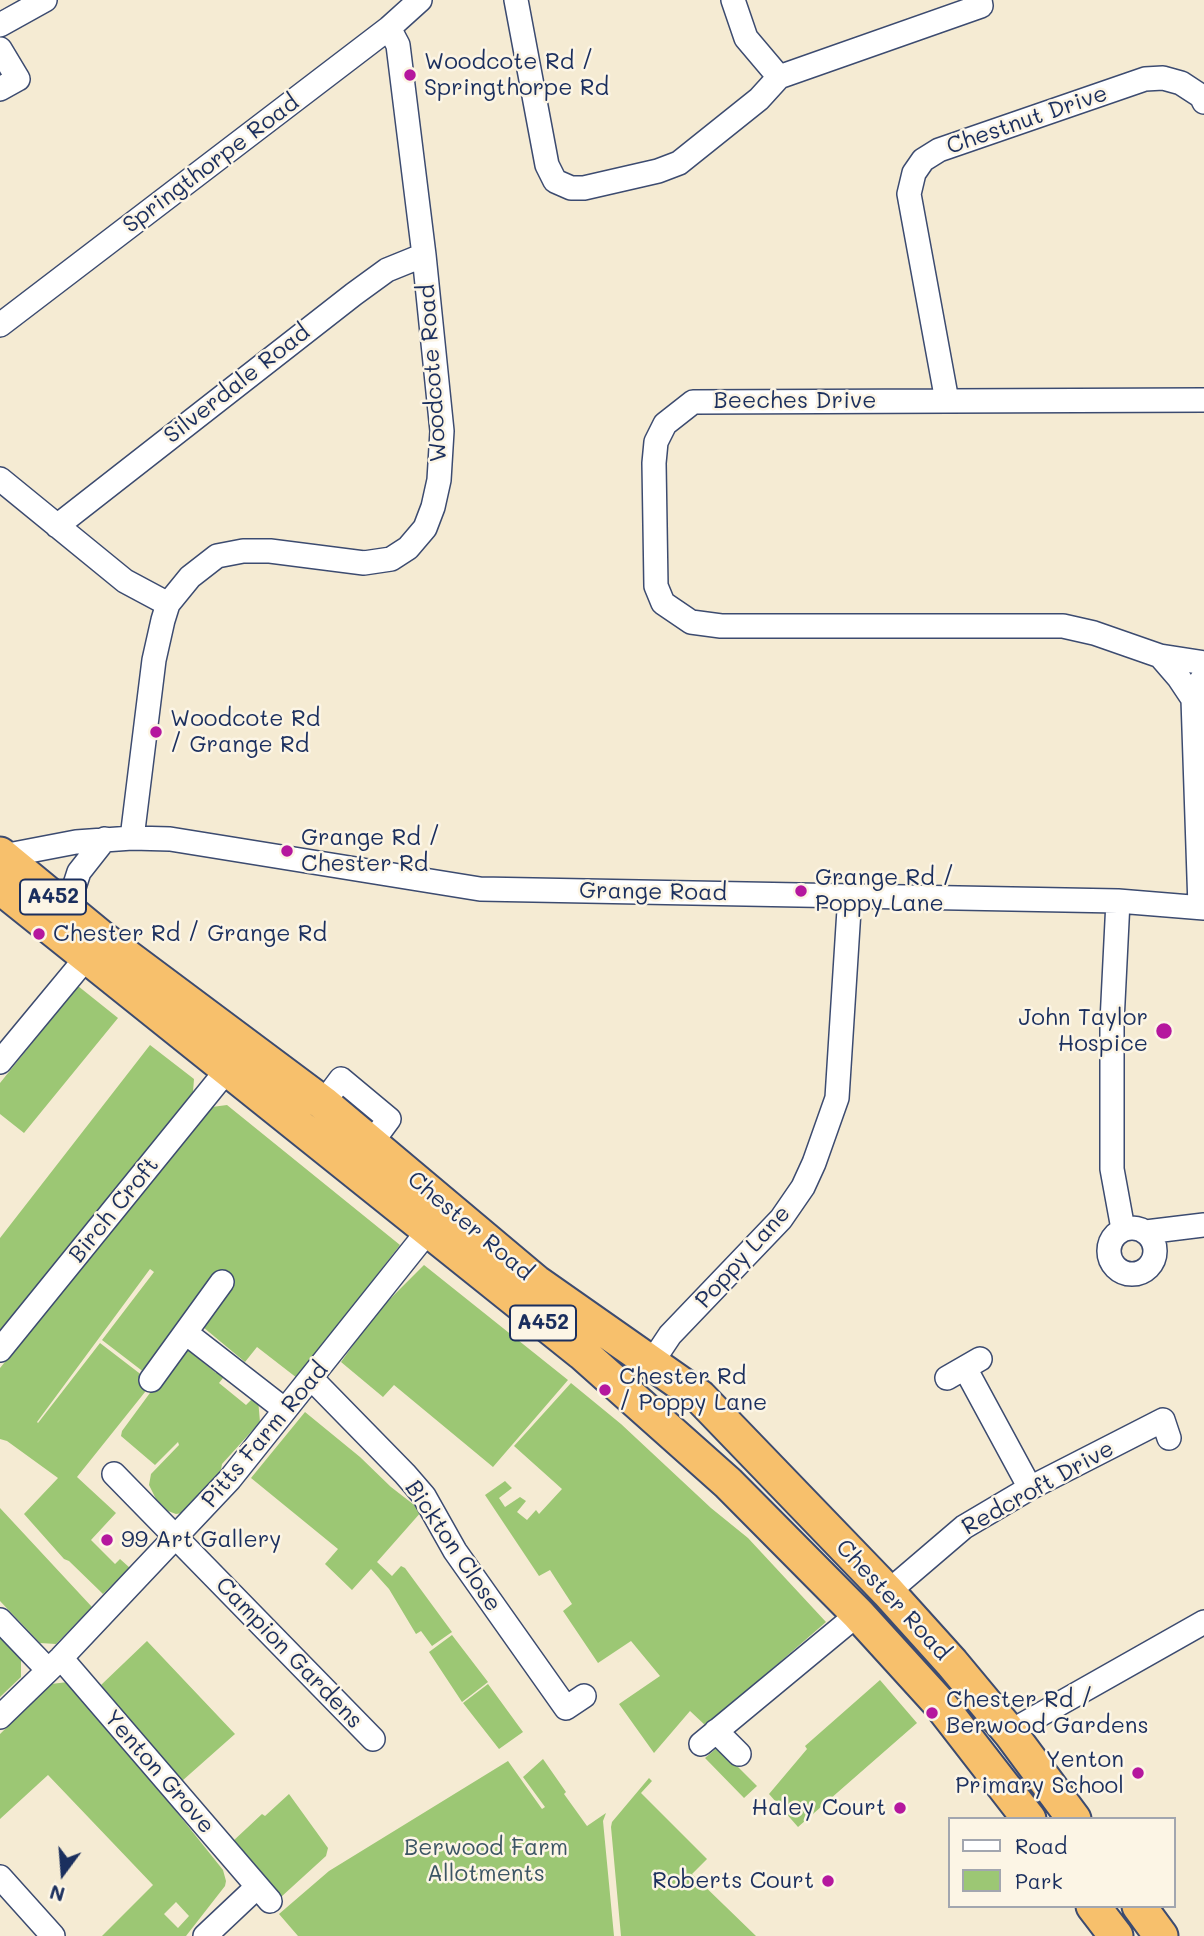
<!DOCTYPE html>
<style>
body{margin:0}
#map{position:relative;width:1204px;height:1936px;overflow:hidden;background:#f5ebd3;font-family:Mali,sans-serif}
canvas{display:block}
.legend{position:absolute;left:948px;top:1817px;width:228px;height:91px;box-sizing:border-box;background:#fcf5e5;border:2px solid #a2a6af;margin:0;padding:9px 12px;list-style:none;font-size:21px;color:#1b2f5e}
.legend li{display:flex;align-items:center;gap:14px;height:35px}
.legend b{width:35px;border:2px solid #a2a6af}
.north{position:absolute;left:28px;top:1838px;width:70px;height:70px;-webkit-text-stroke:5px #fcf5e5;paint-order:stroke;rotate:196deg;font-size:19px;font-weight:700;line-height:28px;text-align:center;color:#1b2f5e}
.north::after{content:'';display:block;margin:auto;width:24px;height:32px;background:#1b2f5e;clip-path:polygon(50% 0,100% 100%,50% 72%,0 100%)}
</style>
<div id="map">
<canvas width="1204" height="1936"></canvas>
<ul class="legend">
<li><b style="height:9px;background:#fff"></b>Road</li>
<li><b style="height:19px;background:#9cc774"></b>Park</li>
</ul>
<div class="north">N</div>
</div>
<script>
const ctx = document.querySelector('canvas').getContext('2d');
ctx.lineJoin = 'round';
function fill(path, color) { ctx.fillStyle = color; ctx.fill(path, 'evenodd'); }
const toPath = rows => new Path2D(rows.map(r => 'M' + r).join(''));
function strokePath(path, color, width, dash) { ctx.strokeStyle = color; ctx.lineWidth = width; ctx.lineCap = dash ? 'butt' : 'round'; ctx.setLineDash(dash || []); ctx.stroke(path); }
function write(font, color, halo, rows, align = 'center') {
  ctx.font = font + ' Mali,sans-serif'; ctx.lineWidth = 5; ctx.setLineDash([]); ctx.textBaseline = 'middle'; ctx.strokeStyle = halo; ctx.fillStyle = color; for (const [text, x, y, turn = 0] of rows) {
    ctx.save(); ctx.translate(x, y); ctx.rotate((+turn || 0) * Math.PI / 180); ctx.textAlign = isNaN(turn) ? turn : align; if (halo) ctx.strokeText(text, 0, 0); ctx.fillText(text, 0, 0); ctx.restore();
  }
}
const green = toPath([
 [78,986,118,1018,24,1133,0,1114,0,1083],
 [150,1045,194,1079,193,1092,0,1332,0,1238],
 [227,1105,400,1245,297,1378,257,1347,245,1362,203,1327,184,1316,145,1373,102,1340,154,1272,150,1269,37,1422,38,1423,100,1343,143,1376,140,1381,149,1387,77,1477,116,1513,91,1540,115,1564,120,1559,130,1568,103,1594,69,1561,64,1559,24,1514,58,1478,7,1441,0,1439,0,1368,212,1107],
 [424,1265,568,1380,493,1467,394,1385,383,1397,341,1362,377,1312],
 [187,1349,216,1373,220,1368,227,1373,219,1383,246,1405,255,1396,258,1399,260,1422,222,1464,221,1470,182,1513,176,1514,168,1511,156,1499,149,1485,151,1474,179,1445,178,1442,155,1465,121,1436,122,1431,180,1352],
 [571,1383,621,1424,711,1508,748,1538,826,1622,706,1726,690,1711,654,1753,619,1704,660,1676,631,1641,598,1663,563,1611,572,1604,550,1570,539,1576,485,1495,505,1481,512,1488,499,1498,505,1507,520,1497,526,1501,517,1512,527,1520,536,1510,539,1514,562,1489,514,1446],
 [305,1412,360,1457,391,1487,422,1511,377,1562,392,1576,401,1566,405,1568,452,1632,432,1646,421,1631,416,1634,389,1589,371,1569,352,1590,325,1564,338,1549,251,1478],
 [0,1508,92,1607,56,1644,40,1643,0,1601],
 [452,1635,488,1682,462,1702,429,1652],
 [0,1636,21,1657,21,1677,0,1697],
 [147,1641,235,1734,182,1781,101,1685],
 [880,1680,917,1723,798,1827,769,1794,807,1749,805,1746],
 [68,1682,140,1766,223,1870,226,1881,225,1886,186,1936,102,1936,153,1885,48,1775,0,1819,0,1734,51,1684],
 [176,1902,189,1916,178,1928,164,1914],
 [488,1684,523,1732,499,1749,463,1703],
 [718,1747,757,1786,744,1798,705,1758],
 [543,1759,566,1792,564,1794,587,1826,606,1813,603,1821,614,1936,298,1936,279,1914,329,1871,508,1761,542,1809,545,1807,523,1777],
 [649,1778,652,1781,641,1793,707,1859,692,1874,756,1936,621,1936,611,1827,612,1822],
 [289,1794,328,1848,326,1856,281,1897,267,1884,232,1842,262,1814,265,1816]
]);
const minor = toPath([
 [516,0,547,165,555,181,571,188,584,188,658,171,679,163,759,99,779,77,981,6,980,0],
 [733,0,746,38,779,77],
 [0,25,45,0],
 [0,49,18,79,0,89],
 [0,325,389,28,420,0],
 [947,401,909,194,914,173,923,160,939,150,1145,79,1163,78,1181,83,1201,96,1204,102],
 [0,479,125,581,168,604],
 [57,526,354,294,387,270,424,255],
 [1160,656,1204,663],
 [1193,699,1179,678,1160,656,1094,633,1063,626,721,626,691,622,663,603,656,586,654,463,656,442,665,424,693,402,1204,400],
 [132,838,154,660,163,620,168,604,190,577,217,556,243,551,270,551,364,563,391,559,408,548,425,528,433,507,439,480,442,431,424,255,398,45,389,28],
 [3,856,76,842,132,838,170,839,480,889,1118,901,1204,908],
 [1118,901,1112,1022,1112,1169,1123,1229],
 [1200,907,1193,699,1197,686,1204,676],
 [67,909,79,872,105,839],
 [0,1062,96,946],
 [323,1103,341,1079,389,1119,372,1142],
 '1109 1251a23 23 0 1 1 46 0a23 23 0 1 1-46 0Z',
 [1146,1232,1204,1225],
 [186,1333,285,1410],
 [0,1350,227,1070],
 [655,1364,660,1350,670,1335,781,1219,803,1187,814,1163,837,1098,850,894],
 [965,1368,1030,1488],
 [947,1378,980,1359],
 [312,1379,405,1474,424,1496,455,1551,566,1708,584,1696],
 [151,1380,222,1282],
 [114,1474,373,1739],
 [888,1592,964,1527,1030,1488,1163,1420,1169,1438],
 [0,1620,48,1670],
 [61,1658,270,1901],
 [0,1717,61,1658,230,1479,428,1231],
 [716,1731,739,1754],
 [1011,1734,1022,1725,1204,1622],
 [701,1744,858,1614],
 [0,1877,53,1936],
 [205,1936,257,1887]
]);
const highway = toPath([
 [0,854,102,938,323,1103,536,1282,700,1397,888,1592,952,1663,1011,1734,1074,1819],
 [0,887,582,1353,728,1483,858,1614,939,1703,1029,1819],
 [1093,1906,1116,1936],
 [1139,1906,1161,1936]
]);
const markers = [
 [410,75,7,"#b5179e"],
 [156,732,7,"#b5179e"],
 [287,851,7,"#b5179e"],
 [801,891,7,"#b5179e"],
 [39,934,7,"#b5179e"],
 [1164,1031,9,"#b5179e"],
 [605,1390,7,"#b5179e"],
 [107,1540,7,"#b5179e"],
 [932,1713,7,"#b5179e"],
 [1138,1773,7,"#b5179e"],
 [900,1808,7,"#b5179e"],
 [828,1881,7,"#b5179e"]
];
const shields = [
 [53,897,66],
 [543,1323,66]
];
const shieldNames = [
 ["A452",53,897],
 ["A452",543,1323]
];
const poiNames = [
 ["Woodcote Rd /",424,62],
 ["Springthorpe Rd",424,88],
 ["Woodcote Rd",170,719],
 ["/ Grange Rd",170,745],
 ["Grange Rd /",301,838],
 ["Chester Rd",301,864],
 ["Grange Rd /",815,878],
 ["Poppy Lane",815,904],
 ["Chester Rd / Grange Rd",53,934],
 ["John Taylor",1148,1018,"right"],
 ["Hospice",1148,1044,"right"],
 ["Chester Rd",619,1377],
 ["/ Poppy Lane",619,1403],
 ["99 Art Gallery",121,1540],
 ["Chester Rd /",946,1700],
 ["Berwood Gardens",946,1726],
 ["Yenton",1124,1760,"right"],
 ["Primary School",1124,1786,"right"],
 ["Haley Court",886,1808,"right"],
 ["Roberts Court",814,1881,"right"]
];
const streetNames = [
 ["Chestnut Drive",1027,120,-19],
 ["Springthorpe Road",211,164,-37],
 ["Woodcote Road",433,373,-94],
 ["Silverdale Road",237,384,-38],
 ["Beeches Drive",795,401],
 ["Grange Road",653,892,1],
 ["Birch Croft",114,1210,-51],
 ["Chester Road",470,1226,40],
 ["Poppy Lane",743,1257,-48],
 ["Pitts Farm Road",265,1435,-50],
 ["Redcroft Drive",1038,1488,-29],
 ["Bickton Close",453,1546,56],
 ["Chester Road",893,1600,47],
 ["Campion Gardens",289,1653,46],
 ["Yenton Grove",159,1772,49]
];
const parkNames = [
 ["Berwood Farm",486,1848],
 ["Allotments",486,1874]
];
fill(green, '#9cc774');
strokePath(minor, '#3c4b70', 26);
strokePath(highway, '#3c4b70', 37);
strokePath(minor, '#fff', 23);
strokePath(highway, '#f7c06c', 33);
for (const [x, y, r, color] of markers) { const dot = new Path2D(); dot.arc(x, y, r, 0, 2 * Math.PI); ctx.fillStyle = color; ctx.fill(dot); strokePath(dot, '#fcf5e5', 2.5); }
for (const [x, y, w] of shields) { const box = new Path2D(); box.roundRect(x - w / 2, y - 17.5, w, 35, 5); ctx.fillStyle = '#fcf5e5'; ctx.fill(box); strokePath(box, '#1b2f5e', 2); }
write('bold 21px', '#1b2f5e', null, shieldNames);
write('23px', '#1b2f5e', '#fcf5e5', poiNames, 'left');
write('23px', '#1b2f5e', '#fcf5e5', streetNames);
write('23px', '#3b5564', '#fcf5e5', parkNames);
</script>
